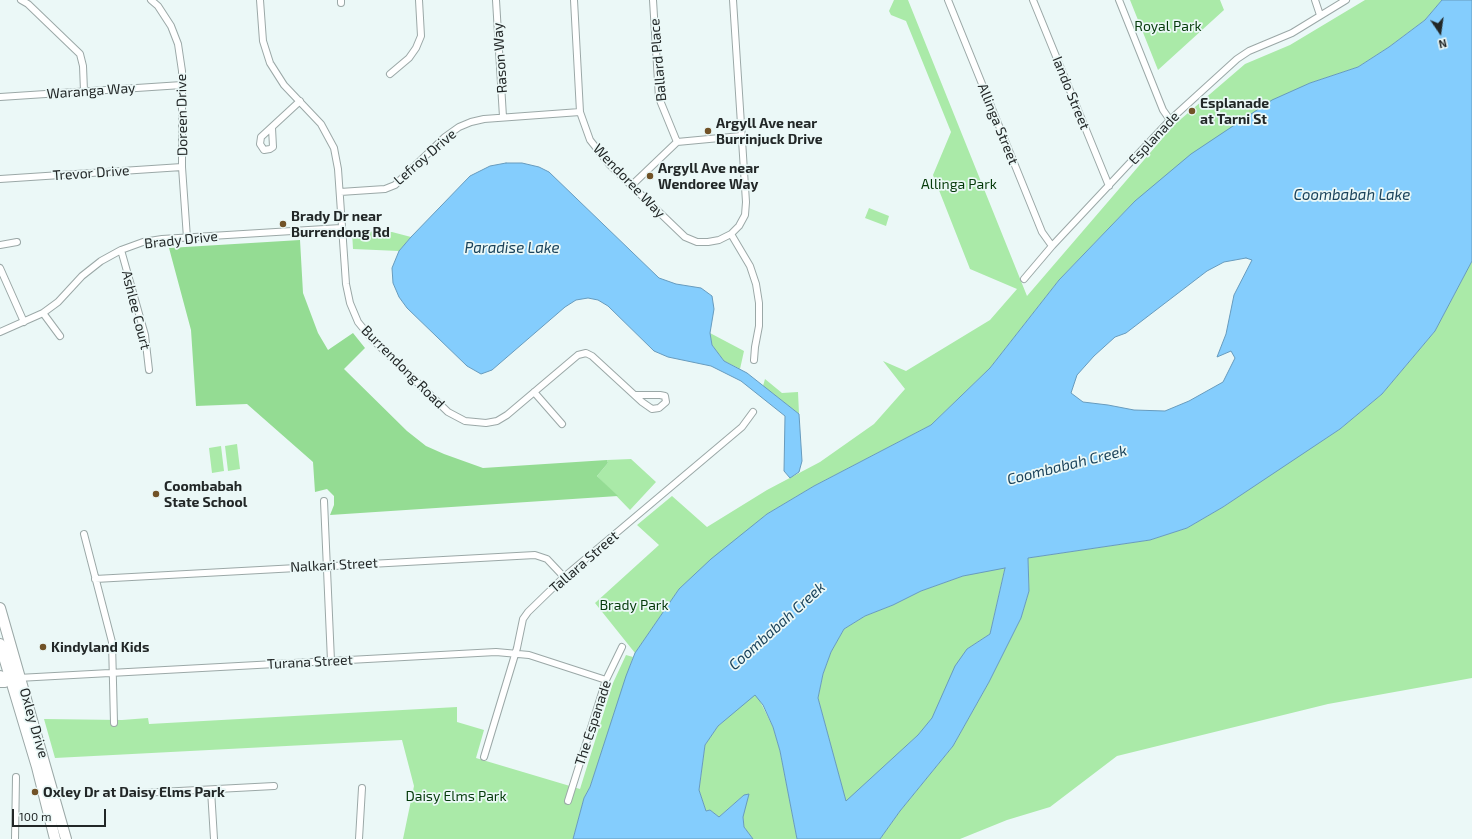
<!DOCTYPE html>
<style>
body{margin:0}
#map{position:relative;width:1472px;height:839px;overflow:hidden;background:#ebf8f7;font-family:"Exo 2",sans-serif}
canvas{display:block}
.north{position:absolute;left:1420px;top:12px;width:40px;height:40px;-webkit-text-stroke:3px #ebf8f7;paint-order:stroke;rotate:167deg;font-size:11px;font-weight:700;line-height:16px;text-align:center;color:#222727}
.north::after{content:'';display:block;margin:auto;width:14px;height:18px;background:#222727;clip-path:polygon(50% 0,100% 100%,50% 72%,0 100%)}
.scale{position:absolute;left:12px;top:809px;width:94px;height:18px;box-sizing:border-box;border:2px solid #222727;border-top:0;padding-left:5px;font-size:12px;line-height:14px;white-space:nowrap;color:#222727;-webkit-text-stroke:3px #ebf8f7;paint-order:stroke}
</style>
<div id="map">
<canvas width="1472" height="839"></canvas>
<div class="north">N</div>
<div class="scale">100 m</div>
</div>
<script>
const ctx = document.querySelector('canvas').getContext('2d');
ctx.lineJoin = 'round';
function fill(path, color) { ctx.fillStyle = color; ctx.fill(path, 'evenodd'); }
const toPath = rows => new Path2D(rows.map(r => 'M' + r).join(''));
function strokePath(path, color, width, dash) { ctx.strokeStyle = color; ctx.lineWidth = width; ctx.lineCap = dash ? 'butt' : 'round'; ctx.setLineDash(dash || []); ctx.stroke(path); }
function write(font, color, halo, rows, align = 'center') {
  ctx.font = font + ' "Exo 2",sans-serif'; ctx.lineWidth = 3.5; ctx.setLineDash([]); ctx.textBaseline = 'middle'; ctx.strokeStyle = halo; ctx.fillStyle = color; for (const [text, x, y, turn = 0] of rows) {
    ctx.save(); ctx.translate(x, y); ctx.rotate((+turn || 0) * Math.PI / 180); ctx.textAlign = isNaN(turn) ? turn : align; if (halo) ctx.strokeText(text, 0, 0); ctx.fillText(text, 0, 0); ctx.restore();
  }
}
const green = toPath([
 [894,0,908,0,1027,296,1174,125,1245,64,1290,45,1365,0,1442,0,1425,20,1389,47,1358,67,1310,83,1135,201,1059,280,990,368,931,425,814,486,767,514,679,589,635,653,595,603,659,545,637,525,672,496,707,527,767,490,820,462,874,424,905,389,883,361,906,371,990,320,1017,289,970,269,933,175,951,132,906,21,891,15,889,11],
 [1130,0,1220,0,1224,10,1158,70],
 [869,208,889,216,886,226,865,218],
 [352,231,392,232,411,237,399,251,353,249],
 [1472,261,1472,678,1328,704,1117,756,1050,807,1007,820,960,839,880,839,900,811,953,746,989,682,1021,618,1029,591,1028,558,1150,540,1187,528,1223,507,1294,459,1340,429,1382,394,1435,331],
 [710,333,744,351,740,369,724,361,712,345],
 [765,379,782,393,798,392,799,414,763,386],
 [237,444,240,469,228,471,225,446],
 [221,446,224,471,212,473,209,448],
 [631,459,656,482,630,510,597,476,608,463,607,460],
 [1005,567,990,634,967,649,946,687,932,719,918,735,846,802,818,698,823,674,831,652,844,629,865,616,893,605,921,591,963,576],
 [626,655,633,657,590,787,584,798,573,839,403,839,414,786,402,740,55,758,44,719,122,720,148,718,149,724,457,707,457,722,484,730,476,758,580,789,613,683],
 [757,695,773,727,780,751,797,839,753,839,744,827,743,817,744,795,719,817,710,810,706,811,699,790,705,745,718,726,752,696]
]);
const forest = toPath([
 [300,240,303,293,318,333,328,350,353,333,365,348,344,369,407,431,426,446,444,454,483,468,607,460,608,463,597,476,618,496,330,515,334,505,334,496,327,489,315,492,313,462,247,404,196,406,191,330,169,248]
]);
const water = toPath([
 [1442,0,1472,0,1472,261,1435,331,1382,394,1340,429,1223,507,1187,528,1150,540,1028,558,1029,591,1021,618,989,682,953,746,900,811,880,839,797,839,780,751,773,727,763,705,755,695,718,726,705,745,699,790,706,811,710,810,719,817,744,795,749,794,743,817,744,827,753,839,573,839,584,798,590,787,626,676,635,653,679,589,711,559,767,514,814,486,931,425,990,368,1059,280,1135,201,1191,154,1272,100,1310,83,1358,67,1389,47,1425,20,1442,0],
 [1246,258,1252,260,1234,295,1226,334,1217,357,1231,351,1235,358,1223,382,1189,401,1165,411,1134,410,1108,405,1083,402,1071,393,1077,375,1094,356,1115,337,1126,333,1207,271,1224,262,1246,258],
 [1005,568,990,634,967,649,955,666,932,718,918,735,846,801,818,698,823,674,831,652,844,629,865,616,893,605,921,591,963,576,1005,568],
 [506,163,522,163,539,167,549,172,659,278,676,284,701,288,712,296,714,309,710,333,712,345,724,361,747,373,799,414,802,461,799,472,790,478,784,471,785,416,741,381,711,366,668,357,654,351,608,306,598,300,588,298,576,300,565,307,492,370,481,374,467,366,407,308,399,297,393,283,392,268,399,251,411,237,470,176,490,166,506,163]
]);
const minor = toPath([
 [21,0,28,4,80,54,83,66,84,91],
 [151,0,158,6,171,26,178,44,182,71,182,167,187,238],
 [260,0,263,41,270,63,284,85,321,124,334,148,338,169,346,284,350,303,358,322,371,338,448,412,465,421,486,423,497,421,507,415,578,355,586,353,592,356,642,402,652,409,659,408,666,402,665,396,660,395,635,395],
 [341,0,341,3],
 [496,0,503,117],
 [574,0,580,112,590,140,609,164,685,237,697,242,708,242,719,240,731,234,739,226,745,215,746,202,733,0],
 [653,0,659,98,677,142],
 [948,0,1042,232,1052,246],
 [1033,0,1109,186],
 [1119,0,1163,110,1170,120],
 [1315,0,1320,15],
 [390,74,409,58,416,48,421,36,419,0],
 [0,97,182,85],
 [272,128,273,147,270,149,264,150,260,144,261,137,300,101],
 [0,179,182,167],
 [632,185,677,142,741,136],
 [340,192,385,189,395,185,445,137,459,127,471,122,484,119,580,112],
 [731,234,750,266,756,284,759,303,759,326,755,347,754,360],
 [0,245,17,242],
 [121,250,145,335,149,370],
 [0,268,24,322],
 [1024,279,1052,246,1170,120,1237,59,1249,51,1292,33,1346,0],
 [43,313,60,336],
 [0,332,43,313,58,302,82,276,101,261,121,250,143,242,162,239,341,228],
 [534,392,562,424],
 [324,501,331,661],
 [84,534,112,642,114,723],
 [95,579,535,555,547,559,564,577],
 [18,678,496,652,529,655,606,680],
 [484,757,517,648,523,619,528,612,564,577,742,427,753,412],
 [211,790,214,839],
 [141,793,274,786],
 [568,801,606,680,622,647],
 [15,839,16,777],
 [359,839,362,788]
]);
const tertiary = toPath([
 [0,675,10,679],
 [0,683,5,683,10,679]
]);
const primary = toPath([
 [0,608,66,839],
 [0,644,37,767,55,839]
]);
const markers = [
 [1192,111,4,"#715227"],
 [708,131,4,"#715227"],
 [650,176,4,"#715227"],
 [283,224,4,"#715227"],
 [156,494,4,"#715227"],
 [43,647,4,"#715227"],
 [35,792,4,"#715227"]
];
const parkNames = [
 ["Royal Park",1168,26],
 ["Allinga Park",959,184],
 ["Brady Park",634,605],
 ["Daisy Elms Park",456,796]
];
const streetNames = [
 ["Rason Way",500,58,-94],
 ["Ballard Place",658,60,-95],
 ["Waranga Way",91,91,-4],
 ["Iando Street",1071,93,68],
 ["Doreen Drive",182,115,-91],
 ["Allinga Street",998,124,68],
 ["Esplanade",1154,138,-47],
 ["Lefroy Drive",425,157,-41],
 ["Trevor Drive",91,173,-4],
 ["Wendoree Way",629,181,46],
 ["Brady Drive",181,240,-6],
 ["Ashlee Court",136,310,76],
 ["Burrendong Road",403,367,45],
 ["Tallara Street",584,562,-41],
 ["Nalkari Street",334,565,-3],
 ["Turana Street",310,662,-3],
 ["Oxley Drive",34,723,74],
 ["The Espanade",593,723,-72]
];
const poiNames = [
 ["Esplanade",1200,103],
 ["at Tarni St",1200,119],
 ["Argyll Ave near",716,123],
 ["Burrinjuck Drive",716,139],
 ["Argyll Ave near",658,168],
 ["Wendoree Way",658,184],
 ["Brady Dr near",291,216],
 ["Burrendong Rd",291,232],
 ["Coombabah",164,486],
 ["State School",164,502],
 ["Kindyland Kids",51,647],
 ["Oxley Dr at Daisy Elms Park",43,792]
];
const waterNames = [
 ["Coombabah Lake",1352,195],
 ["Paradise Lake",512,248],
 ["Coombabah Creek",1067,465,-14],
 ["Coombabah Creek",777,626,-42]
];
fill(green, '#aaeaa8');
fill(forest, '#94dc93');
fill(water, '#84cdfd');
strokePath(water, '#679bbd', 1);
strokePath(minor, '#9ba8a7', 8);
strokePath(tertiary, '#9ba8a7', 10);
strokePath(primary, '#9ba8a7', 12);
strokePath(minor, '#fff', 6);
strokePath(tertiary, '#fff', 8);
strokePath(primary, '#fff', 10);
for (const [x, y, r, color] of markers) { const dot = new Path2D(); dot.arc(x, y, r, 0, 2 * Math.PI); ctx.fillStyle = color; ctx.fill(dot); strokePath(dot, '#ebf8f7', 1.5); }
write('14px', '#053a0a', '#ebf8f7', parkNames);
write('14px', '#222727', '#ebf8f7', streetNames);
write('bold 14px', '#222727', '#ebf8f7', poiNames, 'left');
write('italic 15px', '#1b435b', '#ebf8f7', waterNames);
</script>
